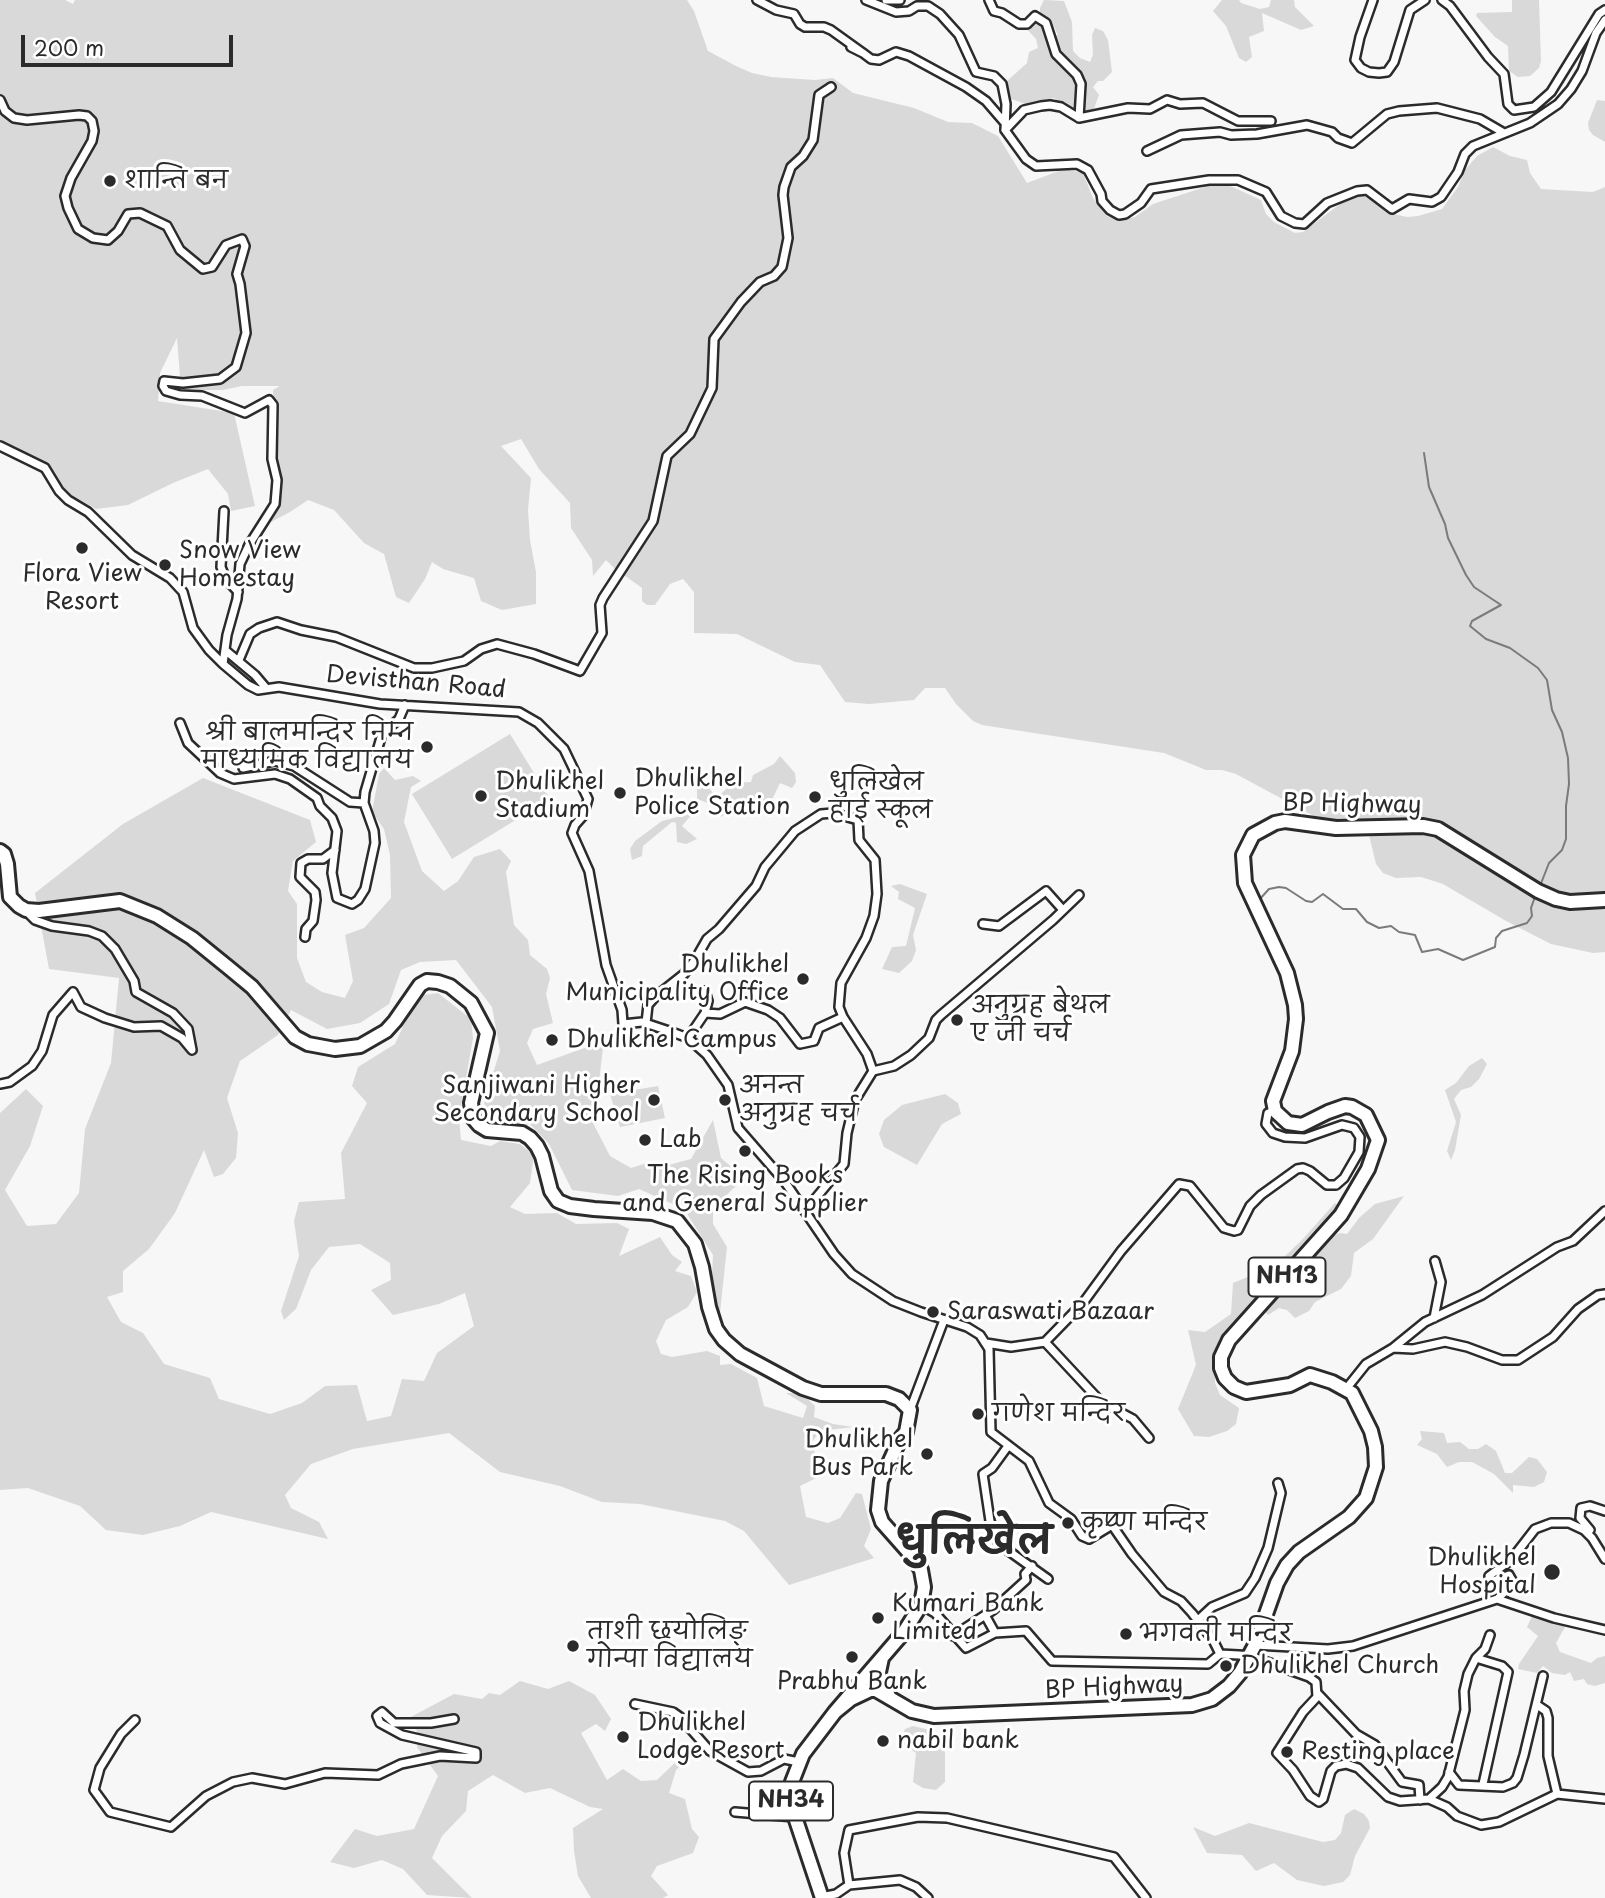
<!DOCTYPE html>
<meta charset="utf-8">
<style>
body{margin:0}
#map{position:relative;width:1605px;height:1898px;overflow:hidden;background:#f7f7f7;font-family:"Playpen Sans",sans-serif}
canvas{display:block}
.scale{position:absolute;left:21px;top:35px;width:212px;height:32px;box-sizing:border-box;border:4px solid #2b2b2b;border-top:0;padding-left:9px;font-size:21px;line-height:24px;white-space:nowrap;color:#2b2b2b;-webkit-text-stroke:5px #fff;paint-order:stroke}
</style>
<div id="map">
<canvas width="1605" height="1898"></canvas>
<div class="scale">200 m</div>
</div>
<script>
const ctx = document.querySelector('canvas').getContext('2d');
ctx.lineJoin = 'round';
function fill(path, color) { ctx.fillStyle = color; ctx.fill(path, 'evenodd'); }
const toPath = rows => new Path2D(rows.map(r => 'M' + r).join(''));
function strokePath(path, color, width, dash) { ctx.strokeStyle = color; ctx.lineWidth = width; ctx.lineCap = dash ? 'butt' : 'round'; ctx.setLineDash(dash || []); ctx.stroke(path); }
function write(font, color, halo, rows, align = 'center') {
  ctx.font = font + ' "Playpen Sans","Playpen Sans Deva",sans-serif'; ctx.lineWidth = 6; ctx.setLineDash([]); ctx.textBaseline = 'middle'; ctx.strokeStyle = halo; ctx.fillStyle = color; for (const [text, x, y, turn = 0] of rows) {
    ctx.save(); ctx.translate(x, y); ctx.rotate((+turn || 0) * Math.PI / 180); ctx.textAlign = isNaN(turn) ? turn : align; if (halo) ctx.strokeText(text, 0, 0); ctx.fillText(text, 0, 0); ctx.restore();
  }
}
const green = toPath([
 [0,0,65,0,73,4,75,0,687,0,694,11,708,51,736,66,752,73,771,77,815,80,833,78,853,93,914,108,948,122,972,123,998,136,1027,183,1064,169,1083,173,1093,198,1107,216,1118,220,1135,217,1153,204,1208,186,1228,185,1261,200,1266,214,1274,222,1295,233,1303,232,1340,204,1357,196,1364,196,1371,199,1389,213,1407,217,1418,216,1442,209,1458,187,1465,170,1477,156,1493,147,1510,156,1527,160,1530,173,1541,189,1593,192,1605,187,1605,896,1571,898,1556,895,1438,826,1343,825,1323,821,1236,774,1222,770,1206,770,1164,753,982,725,973,721,956,704,945,688,925,688,914,700,869,704,845,702,820,665,795,662,737,634,694,633,694,592,683,579,670,584,655,605,647,605,642,601,642,588,614,568,606,560,593,576,592,560,571,528,570,503,539,469,521,439,501,446,531,478,528,510,530,540,536,572,536,604,502,610,481,601,474,578,443,569,432,562,425,579,409,603,396,597,384,554,364,543,334,510,308,500,290,512,271,522,276,476,273,390,280,386,242,386,223,390,181,390,177,338,160,373,158,401,234,413,255,506,231,511,228,494,208,469,173,483,128,505,96,509,61,489,51,469,0,449],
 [1044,0,1064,1,1072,22,1073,51,1080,58,1090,62,1093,55,1092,35,1095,28,1103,31,1108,40,1112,72,1103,81,1098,81,1093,87,1099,95,1093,111,1088,113,1066,107,1054,98,1043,102,1036,101,1028,105,1009,98,1003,89,1007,81,1027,63,1029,52,1038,48,1036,39,1024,26,1030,20,1043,27,1044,37,1058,35,1051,20,1040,15,1040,8],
 [1222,0,1239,0,1241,3,1260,9,1269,7,1271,0,1294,0,1295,7,1314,26,1301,30,1262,13,1264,31,1249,37,1252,57,1246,62,1239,58,1226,26,1213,11],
 [1512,0,1539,0,1541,61,1539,68,1530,76,1518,77,1509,71,1508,46,1495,37,1476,16,1477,13,1512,12],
 [1597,100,1605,101,1605,142,1593,135,1589,130,1588,123],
 [510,734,550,799,452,859,412,794],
 [780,756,795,773,796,782,792,788,780,783,771,802,752,799,729,809,722,817,711,804,697,799,697,786,709,788,717,798,732,783,751,782,753,775,774,764],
 [384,768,395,780,413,776,421,781,411,787,404,822,422,871,444,891,458,881,474,857,500,849,511,861,506,872,514,925,528,940,530,955,547,969,550,978,546,994,553,1023,533,1029,527,1043,537,1065,587,1047,599,1037,604,1039,594,1125,610,1156,631,1168,650,1162,657,1168,691,1159,713,1120,721,1158,735,1170,740,1182,713,1208,713,1224,727,1247,719,1322,711,1294,713,1255,684,1209,639,1189,618,1196,572,1190,549,1144,530,1124,513,1127,487,1118,484,1102,500,1051,492,1007,456,960,420,962,401,970,389,1004,360,1023,327,1029,291,1010,278,1035,240,1061,227,1098,238,1133,236,1158,223,1174,214,1177,204,1150,175,1213,149,1249,123,1271,123,1292,107,1297,121,1322,143,1333,164,1364,210,1378,219,1399,270,1414,302,1403,325,1386,357,1385,367,1421,391,1416,402,1379,424,1381,437,1353,474,1326,465,1293,439,1304,393,1315,371,1290,391,1280,390,1263,360,1244,329,1247,311,1270,296,1309,284,1320,281,1311,299,1256,294,1221,299,1202,345,1199,341,1153,367,1103,352,1086,358,1067,395,1044,417,996,438,993,471,1019,473,1038,459,1118,461,1140,491,1146,500,1141,520,1144,534,1155,530,1183,510,1207,525,1214,557,1213,576,1224,617,1223,629,1229,619,1256,660,1237,672,1255,682,1262,675,1271,691,1276,697,1292,688,1307,666,1320,656,1341,661,1354,672,1357,707,1351,720,1356,720,1365,731,1364,757,1378,764,1406,803,1418,807,1406,786,1393,802,1393,815,1406,814,1417,833,1424,853,1427,820,1431,812,1442,817,1461,826,1473,800,1486,806,1517,828,1523,840,1518,856,1493,862,1494,871,1529,864,1546,874,1558,789,1585,744,1531,725,1521,640,1504,602,1502,560,1486,500,1472,449,1433,353,1449,311,1464,285,1495,291,1508,319,1522,328,1539,211,1512,180,1526,143,1535,106,1530,80,1506,28,1488,0,1490,0,1113,26,1089,43,1106,30,1146,5,1190,27,1226,56,1224,79,1193,85,1129,111,1063,119,978,49,969,35,893,123,824,203,778,310,820,316,842,293,861,288,891,297,904,297,958,306,982,322,992,345,998,353,981,345,935,364,928,391,898,390,855,384,829,372,812,379,774],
 [693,813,682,826,697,839,686,844,677,842,676,823,672,822,643,846,642,856,632,860,630,849,635,841,662,821],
 [1422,830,1437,833,1527,888,1605,904,1605,952,1593,953,1551,944,1506,921,1443,884,1421,877,1396,878,1383,873,1376,864,1368,831],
 [900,884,927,894,913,935,916,950,912,961,899,973,882,969,892,947,906,946,915,908,898,899,899,892,891,886],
 [1482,1058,1487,1064,1479,1079,1471,1087,1461,1090,1454,1099,1461,1115,1455,1150,1451,1160,1447,1151,1456,1122,1445,1090,1456,1083,1469,1066],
 [658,1086,665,1118,620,1127,610,1094],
 [945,1094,958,1103,961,1114,942,1124,917,1165,884,1147,879,1134,884,1120,902,1105],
 [1404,1196,1373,1239,1354,1253,1351,1276,1341,1289,1315,1302,1309,1311,1295,1318,1287,1310,1279,1308,1268,1315,1264,1311,1265,1305,1327,1238,1340,1233,1347,1234,1359,1218,1375,1204],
 [1335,1203,1338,1206,1309,1242,1219,1339,1215,1356,1215,1383,1220,1395,1239,1408,1236,1424,1227,1431,1209,1437,1194,1436,1178,1409,1196,1365,1188,1330,1205,1332,1231,1314,1233,1283,1255,1274,1267,1273,1301,1241],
 [1420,1431,1444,1433,1447,1443,1460,1442,1469,1449,1478,1449,1486,1444,1496,1451,1505,1473,1512,1473,1529,1457,1537,1459,1547,1472,1544,1482,1534,1487,1513,1485,1513,1493,1494,1474,1472,1462,1459,1462,1447,1467,1437,1454,1417,1445,1422,1439],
 [1534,1612,1565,1627,1556,1643,1560,1652,1591,1663,1597,1658,1605,1656,1605,1683,1595,1686,1587,1684,1584,1679,1574,1681,1570,1672,1565,1675,1552,1673,1543,1666,1537,1673,1518,1669,1519,1664,1538,1636,1527,1627],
 [520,1681,548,1689,569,1681,595,1695,611,1719,605,1731,596,1724,581,1733,607,1780,623,1769,641,1781,657,1780,679,1759,689,1759,676,1770,669,1793,685,1799,692,1829,699,1837,693,1853,657,1866,651,1876,668,1895,663,1898,591,1898,578,1876,574,1851,573,1828,603,1809,590,1807,550,1788,525,1793,493,1775,468,1791,466,1811,442,1836,432,1858,472,1898,427,1895,403,1869,382,1860,354,1868,330,1862,355,1829,377,1836,414,1829,438,1776,417,1747,417,1731,407,1719,454,1694,482,1699,489,1693,500,1695],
 [913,1726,930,1730,945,1752,945,1782,936,1790,923,1788,913,1782,916,1753,900,1742,905,1729],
 [1354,1809,1364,1814,1369,1821,1370,1828,1355,1856,1350,1875,1343,1882,1324,1886,1297,1880,1274,1863,1256,1871,1242,1855,1207,1853,1193,1827,1215,1836,1249,1823,1323,1842,1335,1840,1341,1833,1345,1815]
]);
const stream = toPath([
 [1424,453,1429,487,1445,524,1448,538,1466,575,1474,587,1501,605,1472,621,1470,626,1486,639,1510,648,1538,668,1547,680,1552,710,1562,732,1568,758,1569,784,1566,806,1566,839,1562,850,1549,863,1540,886],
 [1259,900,1269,889,1279,887,1286,888,1306,901,1312,902,1323,894,1343,909,1356,909,1367,922,1379,928,1391,926,1399,932,1415,935,1422,952,1438,949,1463,960,1495,947,1496,938,1502,931,1527,923,1532,916,1531,908,1536,894]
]);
const minor = toPath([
 [757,0,776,10,794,14,800,24,805,27,824,27,831,30,863,53,851,47],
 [866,0,896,12,909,11,917,6,928,6,940,14,959,35,976,72,994,76,1002,84,1006,104,1005,130,1026,159,1036,166,1077,164,1088,170,1101,194,1102,201,1110,210,1119,215,1125,214,1141,203,1151,189,1209,180,1238,180,1266,192,1281,216,1295,223,1304,224,1327,203,1357,191,1367,190,1392,209,1409,199,1432,202,1441,197,1458,172,1465,154,1473,146,1530,123,1558,104,1571,89,1582,71,1596,33,1605,20],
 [886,0,900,0],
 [989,0,994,11,1002,13,1019,24,1027,24,1035,16,1046,23,1056,54,1077,75,1081,84,1079,118],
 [1373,0,1360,37,1355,60,1361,68,1369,72,1379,73,1387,72,1394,62,1410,10,1425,0],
 [1442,0,1450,6,1488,57,1504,74,1508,104,1514,110,1534,107,1551,92,1599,14,1605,10],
 [863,53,871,59,879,60,896,52,909,56,966,87,986,101,1005,123],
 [0,100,5,111,14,118,27,120,79,115,87,116,92,121,94,131,92,141,71,178,65,196,68,208,78,229,93,238,108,240,118,231,128,214,140,213,167,226,180,250,203,269,212,267,226,245,242,239,245,246,237,274,240,284,246,333,236,367,220,379,183,383,164,381,163,386,166,391,180,395,202,396,245,413,269,400,273,405,272,459,277,480,275,504,249,545,240,564,237,599,227,635,223,664,248,685,258,690,279,687,380,704,519,712,538,723,564,749,588,799,583,816,575,825,572,833,589,871,606,965,622,1010,623,1024,642,1022,672,1032,688,1038,707,1055,728,1085,738,1128,785,1182,834,1254,852,1274,893,1301,921,1312,967,1327,980,1335,989,1349,991,1432,1029,1461,1049,1503,1071,1519,1082,1536,1089,1539,1112,1525,1132,1554,1164,1592,1181,1601,1192,1613,1213,1640,1220,1654],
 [1005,130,1024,110,1041,106,1050,105,1061,107,1079,118,1128,108,1150,109,1167,100,1180,104,1203,103,1238,121,1271,121],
 [1147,151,1181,135,1220,132,1231,135,1257,134,1307,125,1332,132,1338,138,1352,143,1387,114,1399,111,1437,108,1480,119,1504,133],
 [0,446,45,468,59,491,68,500,88,512,132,555,170,578,183,592,193,628,209,650,223,664],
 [224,511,221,567,226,579,238,592],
 [225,650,255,675,266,688],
 [239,660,250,634,259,628,277,622,301,630,336,637,414,668,432,668,464,661,481,649,497,644,534,654,580,671,602,633,600,605,603,598,653,521,667,456,690,434,712,388,714,339,741,302,760,282,774,276,782,267,788,238,783,195,784,187,791,167,803,156,813,140,819,95,831,87],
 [180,723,188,743,220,773,234,779,275,774,290,779,317,798,320,806,332,818,337,831,332,873,337,898,352,904,358,900,365,889,375,843,374,831,364,803,365,792,382,734,399,719,405,705],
 [243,768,275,761,294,766,350,802,364,803],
 [983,924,999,926,1046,891,1063,910],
 [305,937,306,929,313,921,316,900,315,892,300,877,301,863,308,859,323,859,335,850],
 [705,1013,708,1001,705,991],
 [646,1023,648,1005,655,997,684,974,695,960,707,939,719,929,756,886,765,867,795,831,821,814,833,813,858,820,859,840,875,860,877,894,874,916,866,938,841,983,839,1007,843,1017,867,1054,873,1071,855,1100,847,1133,844,1164,805,1211],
 [688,1038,705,1013,720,1014,745,1002,768,1010,780,1018,800,1044,814,1041,819,1028,843,1017],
 [873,1071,894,1066,911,1055,929,1038,936,1020,941,1015,1053,920,1079,895],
 [0,1084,10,1082,32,1066,42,1051,53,1015,73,992,81,1007,105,1018,134,1027,161,1026,182,1038,192,1050,188,1029,173,1013,136,992,134,981,115,949,102,936,89,931,52,926,35,920,26,911],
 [1434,1318,1441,1282,1435,1261],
 [1045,1342,1101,1402,1133,1419,1149,1438],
 [986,1343,1011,1347,1045,1342,1083,1303,1121,1251,1179,1184,1190,1186,1224,1228,1234,1231,1238,1230,1250,1206,1261,1195,1297,1169,1303,1168,1310,1171,1327,1185,1336,1185,1344,1178,1359,1152,1360,1137,1354,1128,1342,1125,1305,1138,1285,1137,1273,1133,1266,1124,1268,1113,1275,1111],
 [1393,1348,1425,1322,1482,1295,1557,1247,1573,1241,1605,1211],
 [1346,1389,1366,1364,1393,1348,1413,1349,1445,1342,1467,1347,1502,1360,1518,1360,1553,1337,1578,1309,1598,1295,1605,1294],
 [910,1410,944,1320],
 [1008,1446,992,1468,983,1474,990,1521,999,1544,1048,1579],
 [1590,1530,1580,1518,1581,1508,1590,1506,1605,1511],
 [1497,1599,1514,1584,1509,1575,1491,1582,1489,1576,1511,1560,1535,1529,1551,1523,1569,1523,1584,1530,1592,1538,1605,1559],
 [921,1605,935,1613,966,1648,995,1633,1026,1631,1052,1661,1208,1664,1220,1654,1239,1655,1250,1656,1309,1677,1316,1682,1317,1697,1303,1712,1277,1753,1293,1770,1310,1796,1319,1802,1323,1799,1331,1771,1336,1766,1346,1764,1358,1768,1388,1797,1400,1801,1429,1799,1447,1807,1457,1816,1481,1825,1499,1822,1557,1794,1605,1799],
 [985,1615,995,1633],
 [1198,1620,1212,1607,1245,1593,1255,1578,1268,1548,1281,1493,1278,1483],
 [953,1636,993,1610,1026,1580,1025,1574,1032,1566],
 [1255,1645,1328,1649,1353,1646,1497,1599,1554,1618,1605,1630],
 [1476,1658,1502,1666,1508,1672,1483,1784],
 [1318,1694,1356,1734,1375,1745,1402,1782,1419,1785,1420,1800],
 [635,1704,673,1712,680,1717,710,1751,748,1772,761,1771,784,1759,799,1762],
 [1537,1705,1546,1711,1548,1718,1548,1756,1557,1794],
 [135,1720,121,1734,100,1768,94,1790,110,1812,171,1827,206,1796,233,1782,252,1778,285,1784,325,1773,378,1775,401,1764,440,1756,476,1758,476,1752,402,1735,380,1723,377,1716,382,1712,394,1723,431,1723,454,1719],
 [1449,1772,1459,1785,1503,1787,1513,1783,1517,1778,1524,1755,1543,1676],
 [1429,1799,1442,1787,1448,1777,1465,1710,1464,1691,1468,1674,1476,1658,1485,1649,1490,1635],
 [735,1812,794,1817],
 [849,1885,844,1853,849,1830,918,1817,947,1818,1114,1857,1146,1898],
 [821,1897,836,1894,849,1885,900,1880,916,1887,928,1898]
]);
const trunk = toPath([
 [0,851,4,854,7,864,10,897,19,906,26,910,39,911,120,901,157,916,192,938,229,968,252,987,295,1037,308,1044,335,1049,360,1046,386,1031,395,1021,420,985,427,981,438,982,450,986,471,1003,487,1033,471,1103,473,1118,479,1125,487,1130,522,1133,530,1138,537,1146,542,1156,551,1191,558,1201,570,1206,594,1209,653,1213,677,1221,695,1244,702,1267,709,1307,716,1329,724,1340,740,1354,803,1388,821,1394,886,1394,899,1399,910,1410,906,1432,900,1439,881,1481,878,1510,882,1522,913,1557,921,1570,924,1587,921,1605,904,1632,835,1712,803,1754,792,1782,792,1808,822,1898],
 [882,1658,879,1672,880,1680,889,1696],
 [835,1712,851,1699,870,1690,876,1690,912,1711,934,1716,1192,1705,1212,1699,1229,1686,1240,1673,1255,1645,1277,1583,1287,1565,1299,1552,1349,1517,1366,1498,1376,1467,1375,1447,1371,1431,1352,1393,1332,1382,1310,1375,1290,1385,1246,1392,1234,1387,1225,1378,1221,1368,1221,1357,1229,1340,1341,1215,1368,1169,1378,1140,1366,1115,1352,1107,1345,1106,1328,1112,1302,1125,1288,1123,1275,1111,1273,1101,1292,1051,1296,1019,1295,1005,1287,973,1245,883,1243,855,1253,835,1275,823,1285,821,1336,828,1423,826,1438,829,1538,891,1556,899,1570,902,1605,900]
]);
const markers = [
 [110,181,7,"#2b2b2b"],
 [82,548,7,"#2b2b2b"],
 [165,565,7,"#2b2b2b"],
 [427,747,7,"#2b2b2b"],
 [620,793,7,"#2b2b2b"],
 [481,796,7,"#2b2b2b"],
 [815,797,7,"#2b2b2b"],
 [803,979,7,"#2b2b2b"],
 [957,1020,7,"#2b2b2b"],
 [552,1040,7,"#2b2b2b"],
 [654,1100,7,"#2b2b2b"],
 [725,1100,7,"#2b2b2b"],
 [645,1140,7,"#2b2b2b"],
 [745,1151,7,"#2b2b2b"],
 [933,1312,7,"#2b2b2b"],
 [978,1414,7,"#2b2b2b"],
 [927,1454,7,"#2b2b2b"],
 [1068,1523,7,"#2b2b2b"],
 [1552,1572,9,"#2b2b2b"],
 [878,1618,7,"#2b2b2b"],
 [1126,1634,7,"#2b2b2b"],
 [573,1646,7,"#2b2b2b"],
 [852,1657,7,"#2b2b2b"],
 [1226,1666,7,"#2b2b2b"],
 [623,1737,7,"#2b2b2b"],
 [883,1741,7,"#2b2b2b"],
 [1287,1752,7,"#2b2b2b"]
];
const shields = [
 [1287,1277,77],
 [791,1801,84]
];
const shieldNames = [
 ["NH13",1287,1277],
 ["NH34",791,1801]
];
const poiNames = [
 ["शान्ति बन",124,181],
 ["Snow View",179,551],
 ["Homestay",179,579],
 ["Flora View",82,574,"center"],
 ["Resort",82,602,"center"],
 ["श्री बालमन्दिर निम्न",413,733,"right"],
 ["माध्यमिक विद्यालय",413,761,"right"],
 ["Dhulikhel",634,779],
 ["Police Station",634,807],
 ["Dhulikhel",495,782],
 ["Stadium",495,810],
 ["धुलिखेल",829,783],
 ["हाई स्कूल",829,811],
 ["Dhulikhel",789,965,"right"],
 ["Municipality Office",789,993,"right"],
 ["अनुग्रह बेथल",971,1006],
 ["ए जी चर्च",971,1034],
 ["Dhulikhel Campus",566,1040],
 ["Sanjiwani Higher",640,1086,"right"],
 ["Secondary School",640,1114,"right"],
 ["अनन्त",739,1086],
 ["अनुग्रह चर्च",739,1114],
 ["Lab",659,1140],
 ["The Rising Books",745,1176,"center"],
 ["and General Supplier",745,1204,"center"],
 ["Saraswati Bazaar",947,1312],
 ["गणेश मन्दिर",992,1414],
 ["Dhulikhel",913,1440,"right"],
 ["Bus Park",913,1468,"right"],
 ["कृष्ण मन्दिर",1082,1523],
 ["Dhulikhel",1536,1558,"right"],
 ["Hospital",1536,1586,"right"],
 ["Kumari Bank",892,1604],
 ["Limited",892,1632],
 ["ताशी छ्‍योलिङ्",587,1632],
 ["गोन्पा विद्यालय",587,1660],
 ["भगवती मन्दिर",1140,1634],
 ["Dhulikhel Church",1240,1666],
 ["Prabhu Bank",852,1682,"center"],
 ["Dhulikhel",637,1723],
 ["Lodge Resort",637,1751],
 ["nabil bank",897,1741],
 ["Resting place",1301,1752]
];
const streetNames = [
 ["Devisthan Road",416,683,5],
 ["BP Highway",1352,805,1],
 ["BP Highway",1114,1688,-3]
];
const townNames = [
 ["धुलिखेल",974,1543]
];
fill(green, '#d9d9d9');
strokePath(stream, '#7b7b7b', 2);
strokePath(minor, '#2b2b2b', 12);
strokePath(trunk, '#2b2b2b', 18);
strokePath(minor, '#fff', 7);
strokePath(trunk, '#fff', 12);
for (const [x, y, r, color] of markers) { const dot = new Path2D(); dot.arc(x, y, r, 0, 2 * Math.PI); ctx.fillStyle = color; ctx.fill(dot); strokePath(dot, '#fff', 2.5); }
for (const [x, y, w] of shields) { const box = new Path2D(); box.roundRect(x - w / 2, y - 19.5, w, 39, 5); ctx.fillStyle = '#fff'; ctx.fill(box); strokePath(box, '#2b2b2b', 2); }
write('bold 23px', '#2b2b2b', null, shieldNames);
write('24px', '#2b2b2b', '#fff', poiNames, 'left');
write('24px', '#2b2b2b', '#fff', streetNames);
write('bold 38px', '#2b2b2b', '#fff', townNames);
</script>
